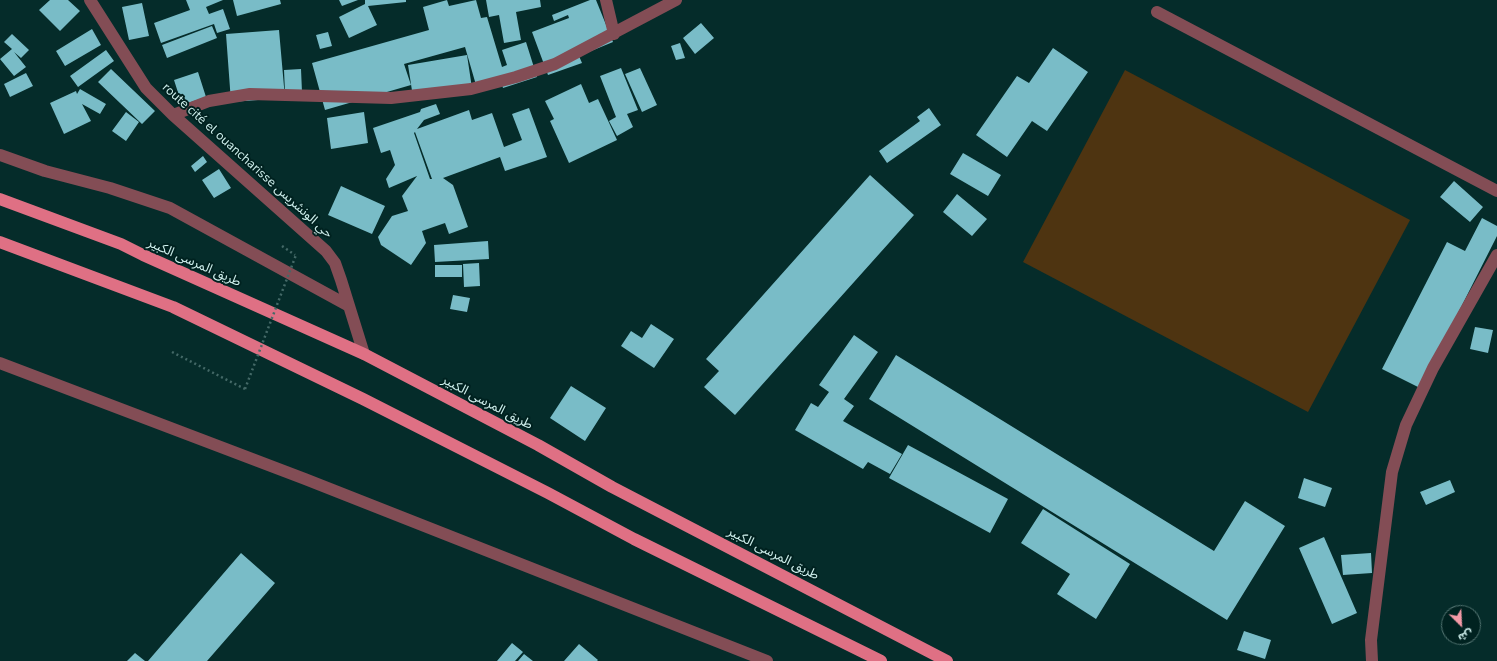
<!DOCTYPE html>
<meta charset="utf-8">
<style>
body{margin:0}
#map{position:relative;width:1497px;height:661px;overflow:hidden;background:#052c2a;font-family:"Nunito Sans","Noto Sans Arabic",sans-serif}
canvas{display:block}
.north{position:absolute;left:1441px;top:605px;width:40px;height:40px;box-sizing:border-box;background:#002220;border:1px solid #537572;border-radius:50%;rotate:156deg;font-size:11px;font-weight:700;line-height:16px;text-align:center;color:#d0f1ee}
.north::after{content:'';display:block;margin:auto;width:14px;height:18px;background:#f39aa7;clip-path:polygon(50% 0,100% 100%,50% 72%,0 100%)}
</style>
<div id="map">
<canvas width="1497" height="661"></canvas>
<div class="north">ش</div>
</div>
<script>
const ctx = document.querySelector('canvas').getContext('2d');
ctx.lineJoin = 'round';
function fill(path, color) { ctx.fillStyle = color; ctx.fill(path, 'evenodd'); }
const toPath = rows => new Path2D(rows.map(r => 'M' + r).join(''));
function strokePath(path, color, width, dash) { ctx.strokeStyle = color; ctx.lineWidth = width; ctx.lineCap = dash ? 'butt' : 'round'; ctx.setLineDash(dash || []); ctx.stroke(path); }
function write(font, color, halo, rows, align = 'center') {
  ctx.font = font + ' "Nunito Sans","Noto Sans Arabic",sans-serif'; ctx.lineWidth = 4; ctx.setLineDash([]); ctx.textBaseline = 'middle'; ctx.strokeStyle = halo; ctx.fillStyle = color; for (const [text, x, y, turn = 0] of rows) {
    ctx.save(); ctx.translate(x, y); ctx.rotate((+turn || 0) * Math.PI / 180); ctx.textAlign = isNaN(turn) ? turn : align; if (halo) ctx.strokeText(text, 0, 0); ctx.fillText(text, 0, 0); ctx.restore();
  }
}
const green = toPath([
 [1125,70,1410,220,1308,412,1023,262]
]);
const building = toPath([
 [50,0,68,0,80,11,60,31,39,10],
 [186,0,223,0,206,7,209,14,223,9,230,29,217,33,214,24,161,43,154,23,190,10],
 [233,0,280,0,281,4,237,16],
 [339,0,358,0,342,6],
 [365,0,406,0,406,2,368,6,377,25,349,38,339,17,365,4],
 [447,0,449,6,476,0,481,18,487,17,502,67,507,65,502,50,526,42,537,77,503,88,500,78,476,85,465,47,404,64,411,85,325,110,312,63,429,30,423,7],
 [486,0,540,0,541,7,516,12,521,40,504,43,499,15,489,17],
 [590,0,596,0,613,42,579,56,582,63,548,75,532,32,569,18,568,15,554,21,552,15],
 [142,3,149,36,129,40,122,7],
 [701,23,714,38,695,54,683,38],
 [212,26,217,38,167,58,162,45],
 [92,29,101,45,65,66,56,51],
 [279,30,285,98,231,102,226,34],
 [328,32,332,46,320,49,316,35],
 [12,34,29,50,21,58,14,52,26,67,14,76,0,59,12,49,4,42],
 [680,43,685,58,676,60,671,46],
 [1053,48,1088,72,1047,131,1032,121,1007,157,976,135,1017,76,1029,83],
 [106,50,114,61,78,87,70,76],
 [467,55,472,88,413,97,408,65],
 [621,68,638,110,627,114,633,127,617,136,609,121,616,117,600,76],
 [640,68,657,105,642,112,625,74],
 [111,69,155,111,142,124,98,82],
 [301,69,302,92,285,93,284,70],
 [198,72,206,97,182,105,174,80],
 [26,73,33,86,10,97,4,84],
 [581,84,589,103,598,99,617,140,569,163,550,121,554,119,545,101],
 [80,89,106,104,100,114,82,104,91,121,64,134,50,103,76,91,77,94],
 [436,104,440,114,424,120,417,129,469,110,472,120,492,113,504,147,522,140,512,114,529,108,547,157,505,171,500,157,443,178,453,185,468,227,449,234,445,223,422,231,426,243,411,265,381,245,378,237,392,216,408,211,402,196,417,176,389,188,386,179,395,165,390,150,381,153,373,128,420,112,421,109],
 [415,132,432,179,430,179,414,133],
 [929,108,941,125,887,163,879,151,920,121,917,117],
 [126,112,139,122,126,141,112,131],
 [364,112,368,143,331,149,327,118],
 [963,153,1001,175,988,196,950,174],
 [203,156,207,162,195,172,191,166],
 [219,169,231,188,214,198,202,180],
 [870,175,914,215,735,415,704,387,719,371,706,359],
 [1454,181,1483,207,1470,222,1440,197],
 [341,186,385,206,372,234,328,215],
 [957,194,987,219,972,236,943,212],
 [1482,218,1497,226,1497,236,1453,323,1422,389,1382,369,1447,242,1465,251],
 [488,241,489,259,435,262,434,245],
 [479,263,480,286,464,287,463,264],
 [435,265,462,265,462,277,435,277],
 [453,295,470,298,467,312,450,309],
 [651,324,674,339,654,368,621,346,631,331,642,338],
 [1475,327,1493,330,1488,353,1470,349],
 [854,335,878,352,844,399,854,406,843,421,902,454,890,474,868,462,863,469,795,430,811,403,818,407,829,392,819,385],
 [896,355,1214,551,1245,501,1285,526,1227,620,869,399],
 [571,386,606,408,585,441,550,418],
 [908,445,1008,499,990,533,889,478],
 [1304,478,1332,488,1325,507,1298,498],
 [1450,480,1455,492,1426,505,1420,492],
 [1043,509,1130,564,1096,619,1057,594,1070,574,1021,543],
 [1324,537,1357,613,1332,624,1299,548],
 [241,553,275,583,207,661,148,661],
 [1371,553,1372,573,1343,575,1341,555],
 [1244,631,1271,640,1265,659,1237,650],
 [512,643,523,652,515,661,497,661],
 [579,644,598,660,597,661,564,661],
 [135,653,145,661,127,661],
 [524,654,533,661,518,661]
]);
const path = toPath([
 [282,246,295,255],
 [172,352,245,389]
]);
const lane = toPath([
 [0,363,305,479,767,661]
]);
const street = toPath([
 [90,0,146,88,173,115,326,251,335,263,341,280,364,354],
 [606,0,614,34],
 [1157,12,1497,191],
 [173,115,209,101,250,94,391,98,471,89,516,77,555,64,676,0],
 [0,155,45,171,110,188,170,208,349,306],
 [1372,661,1371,640,1392,472,1406,425,1433,368,1497,255]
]);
const primary = toPath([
 [0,199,121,244,143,255,364,354,538,445,612,487,947,661],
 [0,242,173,307,363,399,548,493,634,539,881,661]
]);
const pathBridge = toPath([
 [245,389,296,255]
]);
const streetNames = [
 ["route cité el ouancharisse حي الونشريس",247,161,42],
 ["طريق المرسى الكبير",194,263,24],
 ["طريق المرسى الكبير",487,403,28],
 ["طريق المرسى الكبير",773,554,27]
];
fill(green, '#4e3411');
fill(building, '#79bcc7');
strokePath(path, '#446967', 2.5, [2, 3]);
strokePath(lane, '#834d55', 12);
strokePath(street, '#834d55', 12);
strokePath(primary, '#df7084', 12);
strokePath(pathBridge, '#446967', 2.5, [2, 3]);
write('13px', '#d0f1ee', '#002220', streetNames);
</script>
